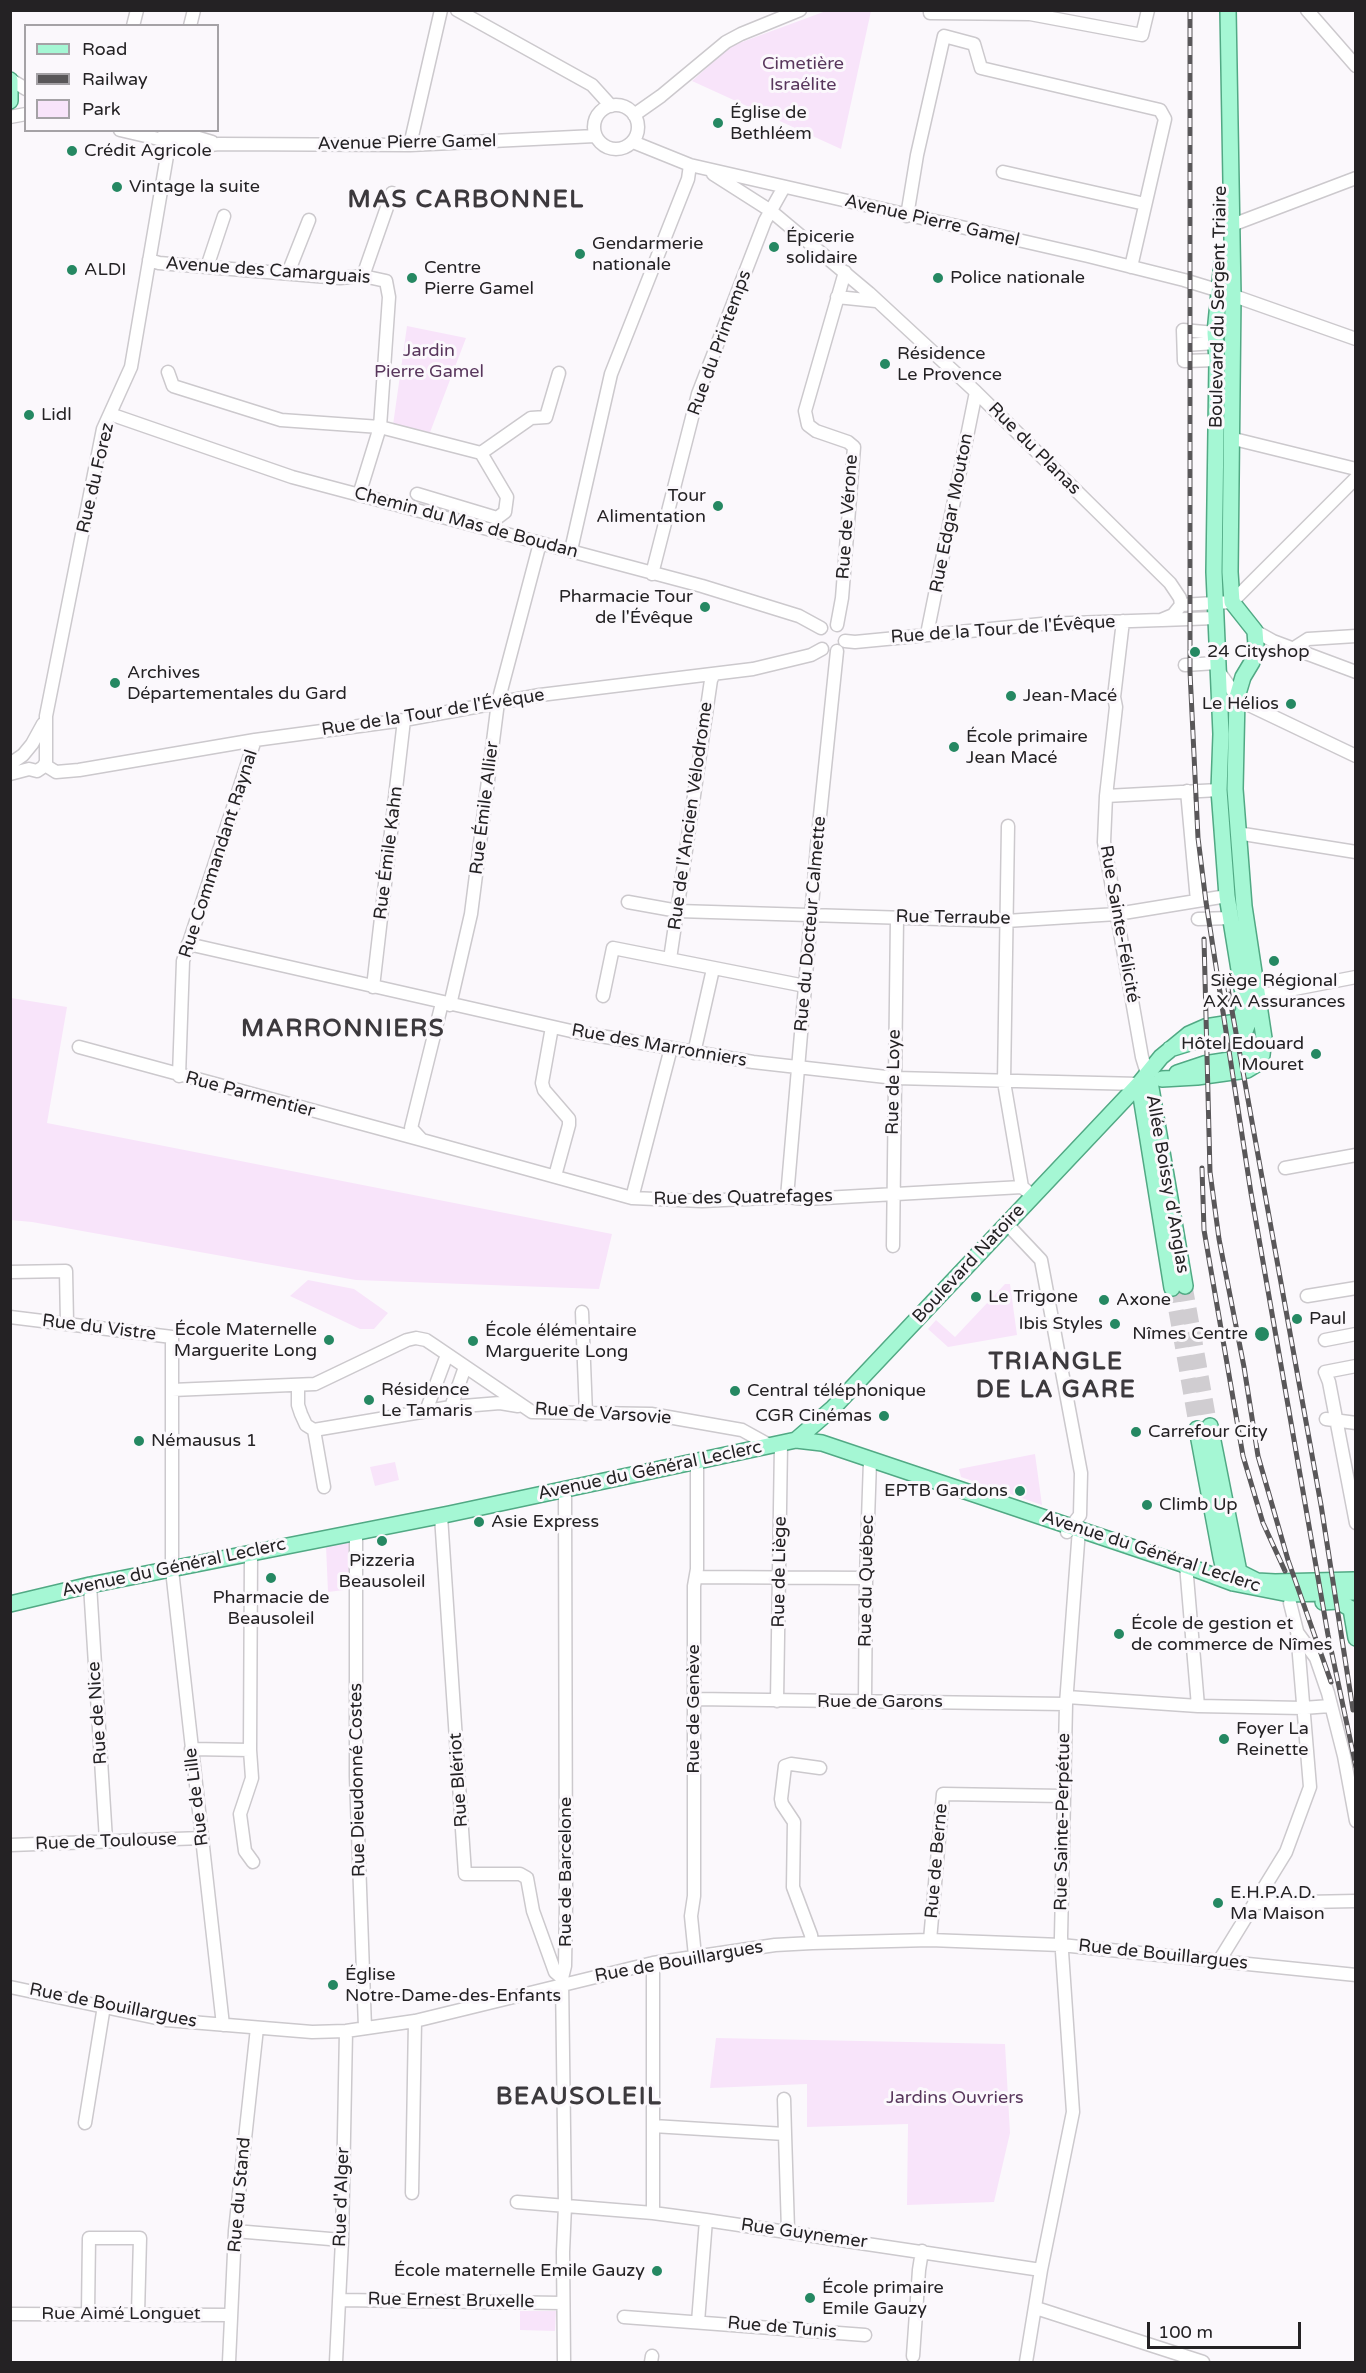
<!DOCTYPE html>
<meta charset="utf-8">
<style>
body{margin:0}
#map{position:relative;width:1366px;height:2373px;overflow:hidden;background:#fbf8fc;font-family:"Varela Round",sans-serif}
canvas{display:block}
.frame{position:absolute;inset:0;border:12px solid #242224;pointer-events:none}
.legend{position:absolute;left:24px;top:24px;width:195px;height:108px;box-sizing:border-box;background:#fbf8fc;border:2px solid #a5a2a6;margin:0;padding:8px 10px;list-style:none;font-size:18px;color:#242224}
.legend li{display:flex;align-items:center;gap:12px;height:30px}
.legend b{width:30px;border:2px solid #a5a2a6}
.scale{position:absolute;left:1147px;top:2322px;width:154px;height:27px;box-sizing:border-box;border:3px solid #242224;border-top:0;padding-left:8px;font-size:18px;line-height:21px;white-space:nowrap;color:#242224;-webkit-text-stroke:4px #fbf8fc;paint-order:stroke}
</style>
<div id="map">
<canvas width="1366" height="2373"></canvas>
<div class="frame"></div>
<ul class="legend">
<li><b style="height:8px;background:#a5f7d4"></b>Road</li>
<li><b style="height:8px;background:#595759"></b>Railway</li>
<li><b style="height:16px;background:#f8e4fa"></b>Park</li>
</ul>
<div class="scale">100 m</div>
</div>
<script>
const ctx = document.querySelector('canvas').getContext('2d');
ctx.lineJoin = 'round';
function fill(path, color) { ctx.fillStyle = color; ctx.fill(path, 'evenodd'); }
const toPath = rows => new Path2D(rows.map(r => 'M' + r).join(''));
function strokePath(path, color, width, dash) { ctx.strokeStyle = color; ctx.lineWidth = width; ctx.lineCap = dash ? 'butt' : 'round'; ctx.setLineDash(dash || []); ctx.stroke(path); }
function write(font, color, halo, rows, align = 'center') {
  ctx.font = font + ' "Varela Round",sans-serif'; ctx.lineWidth = 6; ctx.setLineDash([]); ctx.textBaseline = 'middle'; ctx.strokeStyle = halo; ctx.fillStyle = color; for (const [text, x, y, turn = 0] of rows) {
    ctx.save(); ctx.translate(x, y); ctx.rotate((+turn || 0) * Math.PI / 180); ctx.textAlign = isNaN(turn) ? turn : align; if (halo) ctx.strokeText(text, 0, 0); ctx.fillText(text, 0, 0); ctx.restore();
  }
}
const green = toPath([
 [826,11,871,11,841,149,692,81,731,46],
 [407,326,466,338,429,435,393,425],
 [11,998,67,1007,47,1123,612,1234,599,1289,356,1280,32,1222,11,1220],
 [308,1280,354,1289,388,1313,374,1329,360,1329,290,1296],
 [1005,1284,1010,1284,1017,1335,948,1347,928,1329,936,1320,955,1337],
 [1035,1454,1042,1505,961,1477,959,1469],
 [395,1462,399,1480,375,1486,370,1467],
 [350,1542,352,1589,328,1592,326,1546],
 [716,2038,1005,2044,1010,2133,994,2202,907,2205,908,2124,807,2127,807,2084,710,2088],
 [520,2311,556,2311,555,2331,520,2330]
]);
const majorTunnel = toPath([
 [1185,1286,1210,1426],
 [1172,1288,1197,1429]
]);
const minor = toPath([
 [457,10,592,85,611,106],
 [930,10,930,13,1030,14,1142,35,1148,10],
 [1307,10,1356,66],
 [133,26,137,10],
 [190,26,194,10],
 [11,80,26,89],
 '594 127a22 22 0 1 1 44 0a22 22 0 1 1-44 0Z',
 [634,115,661,96,726,42,741,34,800,10],
 [10,117,26,114],
 [120,130,193,147,219,144,410,145,595,136],
 [172,130,212,142],
 [633,142,690,165,1088,256,1184,280,1220,291,1356,339],
 [410,145,441,10],
 [1003,172,1145,204],
 [713,174,771,211,869,293,976,392,1170,583,1180,598,1181,605],
 [907,216,917,155,944,36,974,44,981,68,1160,110,1165,119,1131,267],
 [1232,225,1356,178],
 [149,260,159,263,340,278,363,276,386,281,389,297,380,427,359,495],
 [207,267,224,216],
 [288,273,309,220],
 [363,276,392,193],
 [837,297,876,301],
 [1215,333,1183,330,1184,361,1217,360],
 [1184,345,1216,343],
 [168,372,173,386,281,420,380,427,481,453,531,418,546,417,559,373],
 [110,414,292,477,702,586,799,616,821,628],
 [1230,438,1356,469],
 [417,494,497,518,505,512,507,497,481,453],
 [571,550,611,374,688,179,690,165],
 [652,574,698,394,765,221,784,187],
 [1162,620,1215,618],
 [1123,621,1114,697,1116,707,1106,796,1104,842,1142,1057,1149,1080],
 [837,625,842,598,854,447,848,442,816,431,808,425,805,411,845,272],
 [1255,631,1273,641,1356,672],
 [927,634,976,392],
 [845,641,855,642,1042,624,1161,620,1173,615,1181,605,1232,602,1356,478],
 [1294,648,1308,639,1356,636],
 [1185,665,1216,663],
 [1217,669,1237,697,1249,705,1356,756],
 [10,764,23,755,32,744,43,724],
 [45,765,56,772,79,770,255,740,404,720,540,695,753,669,811,655,822,649],
 [10,774,29,769,37,771,43,767,46,762,46,716,103,429,131,367,168,150,164,130],
 [1187,791,1197,901],
 [1106,796,1219,790],
 [1008,826,1004,1082,1022,1187],
 [1237,833,1356,852],
 [628,902,678,911,1006,921,1117,914,1227,896],
 [1198,919,1231,918],
 [188,944,571,1031,753,1062,895,1078,1139,1084],
 [670,959,711,680,714,674],
 [373,987,404,720],
 [603,996,613,948,805,986],
 [1258,996,1356,977],
 [442,1003,411,1128,422,1140,632,1198,702,1201,787,1197,806,1199,1022,1187,1033,1196],
 [450,1005,471,914,498,702,540,543],
 [552,1027,542,1083,544,1090,569,1119,569,1125,555,1176],
 [79,1047,422,1140],
 [694,1053,713,969],
 [179,1076,183,961,255,740],
 [1285,1168,1356,1155],
 [787,1197,818,835,837,651],
 [632,1198,671,1048],
 [1007,1224,1041,1260,1081,1473,1080,1515,1067,1532],
 [893,1246,897,917],
 [10,1272,66,1271,67,1323],
 [1307,1296,1356,1288],
 [582,1312,586,1414],
 [10,1317,172,1337,172,1570,223,2025],
 [1325,1340,1356,1334],
 [1356,1366,1325,1372,1329,1382,1356,1523],
 [298,1385,298,1405,301,1414,306,1425,314,1430,451,1407,465,1367],
 [172,1390,315,1384,407,1340,416,1338,426,1340,435,1346,532,1412,651,1414,742,1430,771,1446],
 [451,1407,500,1403,518,1406],
 [426,1411,445,1360],
 [1326,1419,1356,1423],
 [314,1430,324,1487],
 [441,1516,465,1874,520,1874,527,1878,533,1911,555,1972,562,1978],
 [356,1532,356,1776,365,2028],
 [251,1552,250,1750,252,1778,240,1814,245,1851,253,1862],
 [1186,1565,1198,1706],
 [696,1577,866,1578],
 [90,1585,106,1840],
 [1297,1632,1316,1658,1328,1693,1344,1756,1356,1821],
 [1067,1697,1198,1706,1303,1708,1330,1706],
 [694,1699,1066,1704],
 [777,1701,781,1444],
 [865,1701,866,1578,870,1461],
 [191,1749,250,1750],
 [10,1845,202,1838],
 [1254,1903,1356,1901],
 [930,1940,943,1794,1063,1796],
 [812,1943,811,1935,793,1887,794,1822,782,1804,781,1799,785,1766,791,1764,820,1768],
 [695,1956,691,1916,694,1896,694,1586,697,1569,697,1462],
 [1219,1961,1286,1852,1310,1787,1297,1631,1290,1603],
 [653,1963,653,2213],
 [10,1987,166,2020,312,2032,346,2031,415,2021,653,1963,775,1945,812,1943,930,1940,1061,1945,1356,1975],
 [784,2099,785,2134],
 [85,2123,104,2006],
 [653,2126,785,2134,788,2230],
 [412,2193,415,2021],
 [517,2202,653,2213,706,2220,1041,2270],
 [235,2231,342,2240],
 [339,2300,563,2303],
 [1036,2308,1203,2362],
 [88,2313,89,2238,140,2238,138,2314],
 [11,2314,231,2315],
 [624,2317,865,2335],
 [698,2322,706,2220],
 [913,2356,919,2270,922,2251],
 [229,2362,235,2231,257,2028],
 [336,2362,342,2240,346,2031],
 [564,2362,563,2252,565,2206,562,1978,565,1966,566,1904,565,1489],
 [651,2362,652,2356],
 [1026,2362,1041,2270,1073,2112,1061,1937,1066,1704,1079,1529]
]);
const major = toPath([
 [10,80,10,101],
 [1170,1049,1196,1041,1245,1031,1250,1018,1246,1000,1243,994,1227,896,1219,790,1221,734,1214,572,1217,360,1215,333,1223,252],
 [1177,1073,1204,1064,1249,1057,1261,1044],
 [1162,1079,1197,1077,1247,1070,1257,1064,1262,1055,1264,1038,1244,906,1235,789,1237,697,1243,677,1252,662,1256,645,1255,631,1232,602,1230,572,1233,296,1228,10],
 [1150,1082,1185,1286],
 [1139,1084,1172,1288],
 [1210,1426,1239,1572,1257,1581,1275,1582,1354,1580,1356,1582],
 [1197,1429,1221,1557,1224,1570,1233,1583],
 [796,1440,833,1408,1139,1084,1161,1057,1189,1034,1205,1027,1237,1022,1244,1011,1243,1001],
 [1323,1602,1338,1601,1351,1609,1356,1638],
 [10,1604,90,1585,449,1514,796,1440,822,1443,1182,1564,1233,1583,1289,1594,1356,1592]
]);
const rail = toPath([
 [1190,10,1190,672,1198,838,1206,902,1251,1193,1328,1635,1356,1767],
 [1204,939,1210,1172,1219,1239,1244,1367,1258,1456,1288,1560,1331,1682],
 [1227,983,1321,1505,1353,1710],
 [1202,1168,1204,1230,1243,1456,1263,1523,1285,1571]
]);
const markers = [
 [718,123,6,"#258862"],
 [72,151,6,"#258862"],
 [117,187,6,"#258862"],
 [774,247,6,"#258862"],
 [580,254,6,"#258862"],
 [72,270,6,"#258862"],
 [412,278,6,"#258862"],
 [938,278,6,"#258862"],
 [885,364,6,"#258862"],
 [29,415,6,"#258862"],
 [718,506,6,"#258862"],
 [705,607,6,"#258862"],
 [1195,652,6,"#258862"],
 [115,683,6,"#258862"],
 [1011,696,6,"#258862"],
 [1291,704,6,"#258862"],
 [954,747,6,"#258862"],
 [1274,961,6,"#258862"],
 [1316,1054,6,"#258862"],
 [976,1297,6,"#258862"],
 [1104,1300,6,"#258862"],
 [1297,1319,6,"#258862"],
 [1115,1324,6,"#258862"],
 [1262,1334,8,"#258862"],
 [329,1340,6,"#258862"],
 [473,1341,6,"#258862"],
 [735,1391,6,"#258862"],
 [369,1400,6,"#258862"],
 [884,1416,6,"#258862"],
 [1136,1432,6,"#258862"],
 [139,1441,6,"#258862"],
 [1020,1491,6,"#258862"],
 [1147,1505,6,"#258862"],
 [479,1522,6,"#258862"],
 [382,1541,6,"#258862"],
 [271,1578,6,"#258862"],
 [1119,1634,6,"#258862"],
 [1224,1739,6,"#258862"],
 [1218,1903,6,"#258862"],
 [333,1985,6,"#258862"],
 [657,2271,6,"#258862"],
 [810,2298,6,"#258862"]
];
const parkNames = [
 ["Cimetière",803,64],
 ["Israélite",803,85],
 ["Jardin",429,351],
 ["Pierre Gamel",429,372],
 ["Jardins Ouvriers",955,2098]
];
const poiNames = [
 ["Église de",730,113],
 ["Bethléem",730,134],
 ["Crédit Agricole",84,151],
 ["Vintage la suite",129,187],
 ["Épicerie",786,237],
 ["solidaire",786,258],
 ["Gendarmerie",592,244],
 ["nationale",592,265],
 ["Centre",424,268],
 ["Pierre Gamel",424,289],
 ["ALDI",84,270],
 ["Police nationale",950,278],
 ["Résidence",897,354],
 ["Le Provence",897,375],
 ["Lidl",41,415],
 ["Tour",706,496,"right"],
 ["Alimentation",706,517,"right"],
 ["Pharmacie Tour",693,597,"right"],
 ["de l'Évêque",693,618,"right"],
 ["24 Cityshop",1207,652],
 ["Archives",127,673],
 ["Départementales du Gard",127,694],
 ["Jean-Macé",1023,696],
 ["Le Hélios",1279,704,"right"],
 ["École primaire",966,737],
 ["Jean Macé",966,758],
 ["Siège Régional",1274,981,"center"],
 ["AXA Assurances",1274,1002,"center"],
 ["Hôtel Edouard",1304,1044,"right"],
 ["Mouret",1304,1065,"right"],
 ["Le Trigone",988,1297],
 ["Axone",1116,1300],
 ["Paul",1309,1319],
 ["Ibis Styles",1103,1324,"right"],
 ["École Maternelle",317,1330,"right"],
 ["Marguerite Long",317,1351,"right"],
 ["École élémentaire",485,1331],
 ["Marguerite Long",485,1352],
 ["Nîmes Centre",1248,1334,"right"],
 ["Résidence",381,1390],
 ["Le Tamaris",381,1411],
 ["Central téléphonique",747,1391],
 ["CGR Cinémas",872,1416,"right"],
 ["Carrefour City",1148,1432],
 ["Némausus 1",151,1441],
 ["EPTB Gardons",1008,1491,"right"],
 ["Climb Up",1159,1505],
 ["Asie Express",491,1522],
 ["Pizzeria",382,1561,"center"],
 ["Beausoleil",382,1582,"center"],
 ["Pharmacie de",271,1598,"center"],
 ["Beausoleil",271,1619,"center"],
 ["École de gestion et",1131,1624],
 ["de commerce de Nîmes",1131,1645],
 ["Foyer La",1236,1729],
 ["Reinette",1236,1750],
 ["E.H.P.A.D.",1230,1893],
 ["Ma Maison",1230,1914],
 ["Église",345,1975],
 ["Notre-Dame-des-Enfants",345,1996],
 ["École maternelle Emile Gauzy",645,2271,"right"],
 ["École primaire",822,2288],
 ["Emile Gauzy",822,2309]
];
const streetNames = [
 ["Avenue Pierre Gamel",407,143,-1],
 ["Avenue Pierre Gamel",932,221,13],
 ["Avenue des Camarguais",268,271,4],
 ["Boulevard du Sergent Triaire",1219,307,-89],
 ["Rue du Printemps",720,343,-70],
 ["Rue du Planas",1034,449,45],
 ["Rue du Forez",96,478,-77],
 ["Rue Edgar Mouton",952,513,-79],
 ["Rue de Vérone",848,517,-86],
 ["Chemin du Mas de Boudan",466,523,15],
 ["Rue de la Tour de l'Évêque",1003,630,-4],
 ["Rue de la Tour de l'Évêque",433,713,-9],
 ["Rue Émile Allier",485,808,-83],
 ["Rue de l'Ancien Vélodrome",691,816,-82],
 ["Rue Émile Kahn",389,853,-83],
 ["Rue Commandant Raynal",219,854,-72],
 ["Rue Terraube",953,918,1],
 ["Rue du Docteur Calmette",811,924,-85],
 ["Rue Sainte-Félicité",1119,924,80],
 ["Rue des Marronniers",659,1046,10],
 ["Rue de Loye",894,1082,-89],
 ["Rue Parmentier",250,1095,15],
 ["Allée Boissy d'Anglas",1167,1184,80],
 ["Rue des Quatrefages",743,1198,-1],
 ["Boulevard Natoire",969,1264,-47],
 ["Rue du Vistre",99,1328,7],
 ["Rue de Varsovie",603,1414,4],
 ["Avenue du Général Leclerc",650,1471,-12],
 ["Avenue du Général Leclerc",1151,1552,18],
 ["Avenue du Général Leclerc",174,1568,-12],
 ["Rue de Liège",780,1572,-89],
 ["Rue du Québec",867,1581,-89],
 ["Rue de Garons",880,1702],
 ["Rue de Genève",694,1709,-90],
 ["Rue de Nice",98,1713,-94],
 ["Rue Dieudonné Costes",358,1780,-91],
 ["Rue Blériot",459,1780,-94],
 ["Rue de Lille",197,1797,-97],
 ["Rue Sainte-Perpétue",1063,1822,-89],
 ["Rue de Toulouse",106,1842,-2],
 ["Rue de Berne",937,1861,-85],
 ["Rue de Barcelone",566,1872,-90],
 ["Rue de Bouillargues",1163,1955,6],
 ["Rue de Bouillargues",679,1962,-10],
 ["Rue de Bouillargues",113,2006,11],
 ["Rue du Stand",240,2195,-85],
 ["Rue d'Alger",342,2197,-88],
 ["Rue Guynemer",804,2234,8],
 ["Rue Ernest Bruxelle",451,2301,1],
 ["Rue Aimé Longuet",121,2314],
 ["Rue de Tunis",782,2328,5]
];
const districtNames = [
 ["MAS CARBONNEL",466,201],
 ["MARRONNIERS",343,1030],
 ["TRIANGLE",1056,1363],
 ["DE LA GARE",1056,1391],
 ["BEAUSOLEIL",579,2098]
];
fill(green, '#f8e4fa');
strokePath(majorTunnel, '#d0cdd1', 15, [15, 8]);
strokePath(minor, '#ccc9cd', 15);
strokePath(major, '#51a984', 18);
strokePath(minor, '#fff', 12);
strokePath(major, '#a5f7d4', 15);
strokePath(rail, '#595759', 5);
strokePath(rail, '#fbf8fc', 3, [9]);
for (const [x, y, r, color] of markers) { const dot = new Path2D(); dot.arc(x, y, r, 0, 2 * Math.PI); ctx.fillStyle = color; ctx.fill(dot); strokePath(dot, '#fbf8fc', 2); }
write('18px', '#58365c', '#fbf8fc', parkNames);
write('18px', '#242224', '#fbf8fc', poiNames, 'left');
write('18px', '#242224', '#fbf8fc', streetNames);
ctx.letterSpacing = '1.5px';
write('bold 24px', '#3c393d', '#fbf8fc', districtNames);
ctx.letterSpacing = '0px';
</script>
